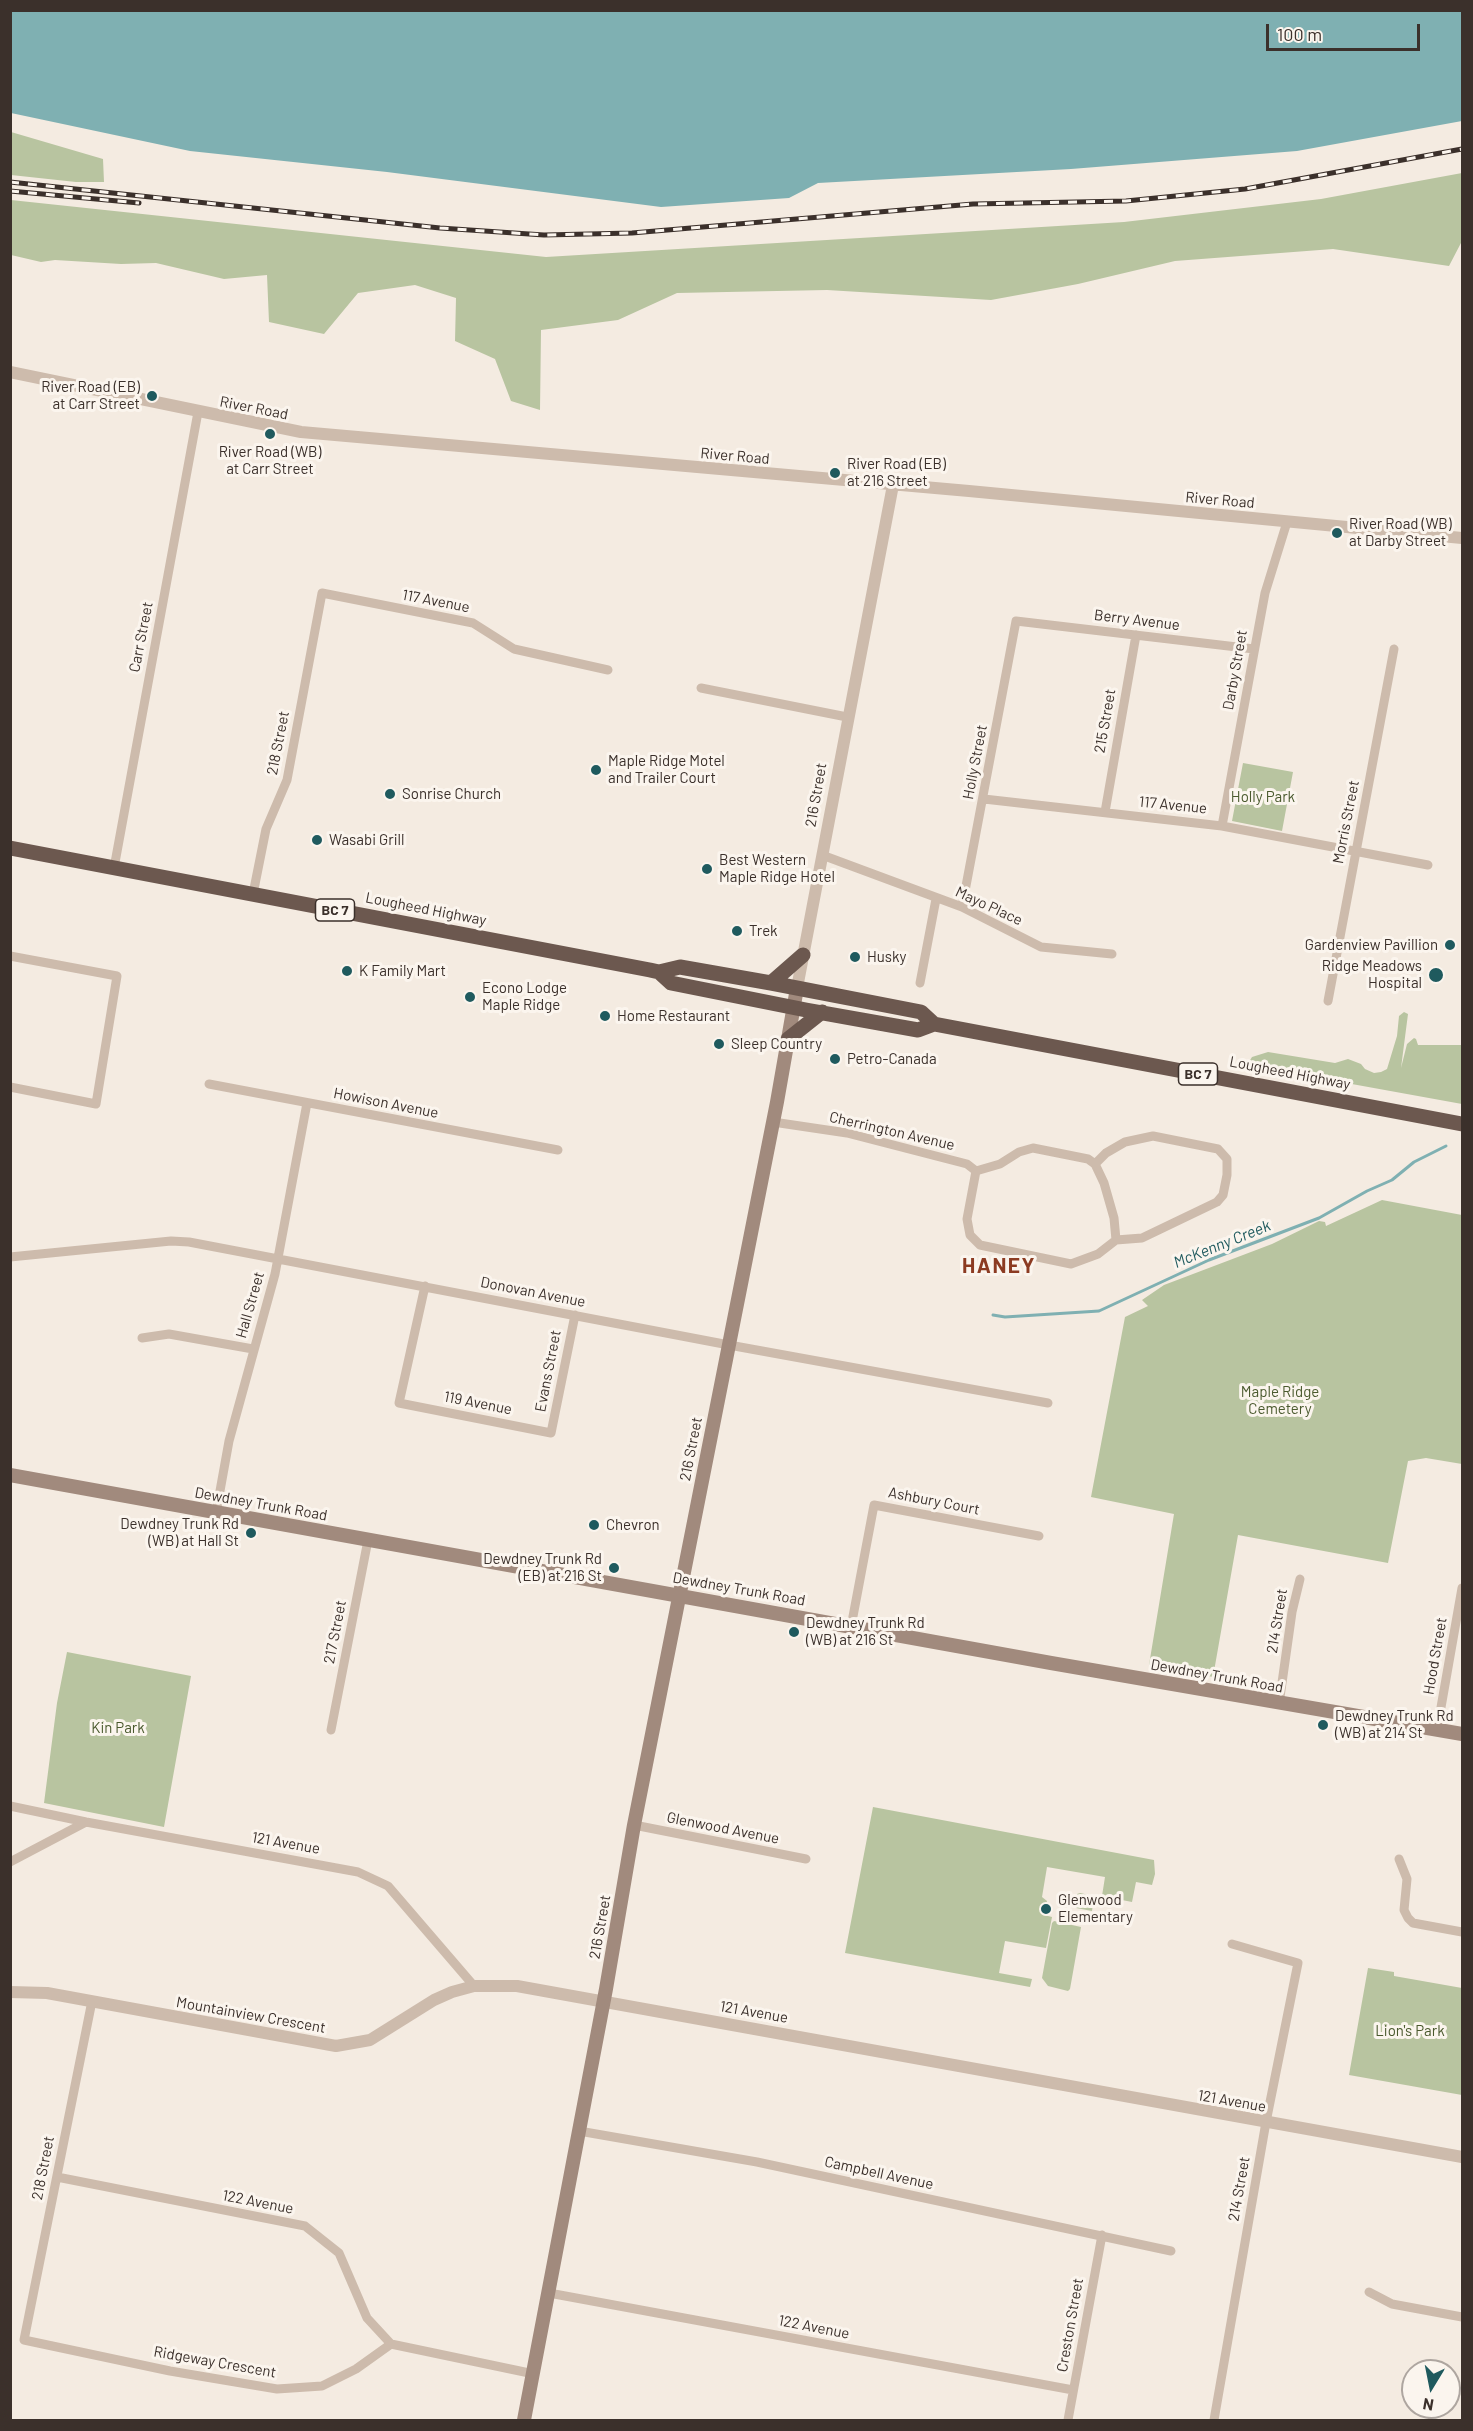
<!DOCTYPE html>
<style>
body{margin:0}
#map{position:relative;width:1473px;height:2431px;overflow:hidden;background:#f4ebe1;font-family:Barlow,sans-serif}
canvas{display:block}
.frame{position:absolute;inset:0;border:12px solid #3b302b;pointer-events:none}
.north{position:absolute;left:1401px;top:2359px;width:60px;height:60px;box-sizing:border-box;background:#fbf5ee;border:2px solid #aea6a0;border-radius:50%;rotate:190deg;font-size:16px;font-weight:700;line-height:24px;text-align:center;color:#3b302b}
.north::after{content:'';display:block;margin:auto;width:21px;height:27px;background:#1f5a5e;clip-path:polygon(50% 0,100% 100%,50% 72%,0 100%)}
.scale{position:absolute;left:1266px;top:24px;width:154px;height:27px;box-sizing:border-box;border:3px solid #3b302b;border-top:0;padding-left:8px;font-size:18px;line-height:21px;white-space:nowrap;color:#3b302b;-webkit-text-stroke:4px #fbf5ee;paint-order:stroke}
</style>
<div id="map">
<canvas width="1473" height="2431"></canvas>
<div class="frame"></div>
<div class="north">N</div>
<div class="scale">100 m</div>
</div>
<script>
const ctx = document.querySelector('canvas').getContext('2d');
ctx.lineJoin = 'round';
function fill(path, color) { ctx.fillStyle = color; ctx.fill(path, 'evenodd'); }
const toPath = rows => new Path2D(rows.map(r => 'M' + r).join(''));
function strokePath(path, color, width, dash) { ctx.strokeStyle = color; ctx.lineWidth = width; ctx.lineCap = dash ? 'butt' : 'round'; ctx.setLineDash(dash || []); ctx.stroke(path); }
function write(font, color, halo, rows, align = 'center') {
  ctx.font = font + ' Barlow,sans-serif'; ctx.lineWidth = 6; ctx.setLineDash([]); ctx.textBaseline = 'middle'; ctx.strokeStyle = halo; ctx.fillStyle = color; for (const [text, x, y, turn = 0] of rows) {
    ctx.save(); ctx.translate(x, y); ctx.rotate((+turn || 0) * Math.PI / 180); ctx.textAlign = isNaN(turn) ? turn : align; if (halo) ctx.strokeText(text, 0, 0); ctx.fillText(text, 0, 0); ctx.restore();
  }
}
const green = toPath([
 [11,132,103,159,104,182,76,182,11,175],
 [1462,173,1462,241,1449,266,1333,249,1175,261,1078,284,991,300,827,290,677,293,618,320,541,330,540,410,511,401,495,359,455,341,456,298,415,285,358,293,324,334,269,322,267,275,224,279,156,263,121,264,55,260,41,262,11,255,11,200,546,257,1124,222,1321,199],
 [1243,763,1293,772,1282,831,1232,821],
 [1404,1012,1408,1014,1401,1068,1407,1044,1414,1038,1416,1039,1418,1045,1462,1045,1462,1104,1247,1065,1252,1057,1268,1052,1335,1063,1348,1059,1361,1064,1365,1069,1374,1073,1381,1072,1387,1069,1397,1036,1399,1016],
 [1382,1200,1462,1215,1462,1464,1426,1458,1408,1461,1388,1563,1238,1535,1213,1677,1149,1665,1174,1514,1091,1497,1125,1317,1148,1306,1142,1300,1164,1285,1272,1244,1319,1221,1325,1222,1326,1226],
 [67,1652,191,1676,164,1827,44,1803,57,1703],
 [873,1807,1154,1860,1155,1874,1152,1885,1136,1882,1132,1902,1102,1896,1105,1877,1047,1867,1042,1897,1047,1901,1044,1915,1052,1917,1046,1948,1005,1941,999,1973,1032,1979,1030,1987,845,1953],
 [1080,1893,1094,1896,1092,1911,1076,1908,1077,1894],
 [1054,1921,1081,1927,1070,1989,1068,1991,1048,1986,1042,1978,1052,1923],
 [1368,1968,1394,1972,1394,1976,1462,1988,1462,2095,1349,2075]
]);
const water = toPath([
 [11,10,1462,11,1462,121,1297,151,1071,169,818,183,789,198,661,207,387,172,190,151,11,113]
]);
const stream = toPath([
 [993,1315,1005,1317,1099,1311,1209,1260,1319,1218,1367,1191,1392,1180,1414,1162,1446,1146]
]);
const minor = toPath([
 [701,688,847,717],
 [984,799,1222,826,1428,865],
 [1105,812,1136,635],
 [1222,826,1265,593,1287,522],
 [822,855,962,907,1041,947,1112,954],
 [114,868,198,412],
 [253,894,266,829,287,780,322,593,473,623,514,649,608,670],
 [962,907,1016,621,1254,649],
 [10,956,117,976,96,1104,10,1087],
 [920,983,936,899],
 [1328,1001,1394,649],
 [209,1084,558,1150],
 [773,1122,847,1133,967,1164,976,1171,1000,1164,1019,1152,1033,1148,1088,1159,1095,1164,1104,1183,1114,1218,1116,1240],
 [1095,1164,1106,1153,1125,1142,1153,1136,1218,1149,1227,1159,1227,1175,1223,1195,1217,1202,1142,1238,1116,1240],
 [976,1171,967,1219,970,1235,980,1245,1071,1264,1098,1254,1116,1240],
 [10,1257,171,1241,189,1242,729,1345,1048,1403],
 [425,1286,399,1403,551,1433,575,1315],
 [142,1338,169,1334,253,1349],
 [216,1513,229,1441,275,1274,307,1103],
 [851,1627,874,1505,1039,1536],
 [1279,1704,1292,1612,1300,1579],
 [331,1730,368,1540],
 [1437,1730,1462,1588],
 [10,1806,86,1822,358,1872,388,1886,474,1986],
 [634,1825,806,1859],
 [1399,1859,1407,1879,1404,1910,1408,1918,1413,1923,1462,1932],
 [10,1862,86,1822],
 [92,2001,24,2340,170,2371,277,2389,322,2386,356,2369,391,2344],
 [579,2131,757,2162,1171,2251],
 [57,2177,305,2226,339,2253,367,2318,391,2344,534,2374],
 [1369,2292,1392,2304,1462,2317],
 [549,2293,1073,2390],
 [1068,2420,1102,2235],
 [1214,2420,1266,2122,1298,1963,1232,1944]
]);
const tertiary = toPath([
 [10,372,301,432,969,491,1462,538],
 [797,988,893,485],
 [10,1992,47,1993,336,2046,370,2040,434,2000,452,1992,474,1986,517,1986,1462,2157]
]);
const secondary = toPath([
 [10,1475,1051,1663,1462,1734],
 [524,2420,606,1989,634,1825,777,1102,797,988]
]);
const trunk = toPath([
 [10,848,650,970,659,972,680,967,771,983,921,1012,934,1024,1462,1124],
 [659,972,671,983,806,1010,918,1030,934,1024],
 [771,983,803,955],
 [788,1039,822,1012]
]);
const rail = toPath([
 [10,182,440,228,544,235,632,233,973,204,1126,201,1245,189,1462,149],
 [10,191,139,203]
]);
const markers = [
 [152,396,6,"#1f5a5e"],
 [270,434,6,"#1f5a5e"],
 [835,473,6,"#1f5a5e"],
 [1337,533,6,"#1f5a5e"],
 [596,770,6,"#1f5a5e"],
 [390,794,6,"#1f5a5e"],
 [317,840,6,"#1f5a5e"],
 [707,869,6,"#1f5a5e"],
 [737,931,6,"#1f5a5e"],
 [1450,945,6,"#1f5a5e"],
 [855,957,6,"#1f5a5e"],
 [347,971,6,"#1f5a5e"],
 [1436,975,8,"#1f5a5e"],
 [470,997,6,"#1f5a5e"],
 [605,1016,6,"#1f5a5e"],
 [719,1044,6,"#1f5a5e"],
 [835,1059,6,"#1f5a5e"],
 [594,1525,6,"#1f5a5e"],
 [251,1533,6,"#1f5a5e"],
 [614,1568,6,"#1f5a5e"],
 [794,1632,6,"#1f5a5e"],
 [1323,1725,6,"#1f5a5e"],
 [1046,1909,6,"#1f5a5e"]
];
const shields = [
 [335,910,39],
 [1198,1074,39]
];
const shieldNames = [
 ["BC 7",335,910],
 ["BC 7",1198,1074]
];
const poiNames = [
 ["River Road (EB)",140,387,"right"],
 ["at Carr Street",140,404,"right"],
 ["River Road (WB)",270,452,"center"],
 ["at Carr Street",270,469,"center"],
 ["River Road (EB)",847,464],
 ["at 216 Street",847,481],
 ["River Road (WB)",1349,524],
 ["at Darby Street",1349,541],
 ["Maple Ridge Motel",608,761],
 ["and Trailer Court",608,778],
 ["Sonrise Church",402,794],
 ["Wasabi Grill",329,840],
 ["Best Western",719,860],
 ["Maple Ridge Hotel",719,877],
 ["Trek",749,931],
 ["Gardenview Pavillion",1438,945,"right"],
 ["Husky",867,957],
 ["Ridge Meadows",1422,966,"right"],
 ["Hospital",1422,983,"right"],
 ["K Family Mart",359,971],
 ["Econo Lodge",482,988],
 ["Maple Ridge",482,1005],
 ["Home Restaurant",617,1016],
 ["Sleep Country",731,1044],
 ["Petro-Canada",847,1059],
 ["Dewdney Trunk Rd",239,1524,"right"],
 ["(WB) at Hall St",239,1541,"right"],
 ["Chevron",606,1525],
 ["Dewdney Trunk Rd",602,1559,"right"],
 ["(EB) at 216 St",602,1576,"right"],
 ["Dewdney Trunk Rd",806,1623],
 ["(WB) at 216 St",806,1640],
 ["Dewdney Trunk Rd",1335,1716],
 ["(WB) at 214 St",1335,1733],
 ["Glenwood",1058,1900],
 ["Elementary",1058,1917]
];
const streetNames = [
 ["River Road",254,408,11],
 ["River Road",735,456,5],
 ["River Road",1220,500,5],
 ["117 Avenue",436,601,11],
 ["Berry Avenue",1137,620,7],
 ["Carr Street",141,637,-79],
 ["Darby Street",1235,670,-80],
 ["215 Street",1105,721,-80],
 ["218 Street",278,743,-79],
 ["Holly Street",975,762,-79],
 ["216 Street",816,795,-80],
 ["117 Avenue",1173,805,6],
 ["Morris Street",1346,822,-79],
 ["Mayo Place",989,906,25],
 ["Lougheed Highway",426,909,11],
 ["Lougheed Highway",1290,1073,11],
 ["Howison Avenue",386,1103,11],
 ["Cherrington Avenue",892,1131,13],
 ["Donovan Avenue",533,1292,11],
 ["Hall Street",250,1305,-74],
 ["Evans Street",548,1371,-79],
 ["119 Avenue",478,1403,11],
 ["216 Street",691,1449,-79],
 ["Ashbury Court",934,1501,11],
 ["Dewdney Trunk Road",261,1504,10],
 ["Dewdney Trunk Road",739,1589,10],
 ["214 Street",1277,1621,-81],
 ["217 Street",335,1632,-79],
 ["Hood Street",1435,1656,-80],
 ["Dewdney Trunk Road",1217,1676,10],
 ["Glenwood Avenue",723,1828,11],
 ["121 Avenue",286,1843,10],
 ["216 Street",600,1927,-80],
 ["121 Avenue",754,2012,10],
 ["Mountainview Crescent",251,2015,10],
 ["121 Avenue",1232,2101,10],
 ["218 Street",43,2168,-79],
 ["Campbell Avenue",879,2173,12],
 ["214 Street",1239,2189,-80],
 ["122 Avenue",258,2202,11],
 ["Creston Street",1070,2325,-80],
 ["122 Avenue",814,2327,11],
 ["Ridgeway Crescent",215,2362,10]
];
const parkNames = [
 ["Holly Park",1263,797],
 ["Maple Ridge",1280,1392],
 ["Cemetery",1280,1409],
 ["Kin Park",118,1728],
 ["Lion's Park",1410,2031]
];
const waterNames = [
 ["McKenny Creek",1222,1244,-22]
];
const districtNames = [
 ["HANEY",999,1266]
];
fill(green, '#b8c4a0');
fill(water, '#7fb0b2');
strokePath(stream, '#7fb0b2', 3);
strokePath(minor, '#cdbbac', 9);
strokePath(tertiary, '#cdbbac', 12);
strokePath(secondary, '#a18a7d', 14);
strokePath(trunk, '#6c584f', 15);
strokePath(rail, '#3b302b', 5);
strokePath(rail, '#fbf5ee', 3, [9]);
for (const [x, y, r, color] of markers) { const dot = new Path2D(); dot.arc(x, y, r, 0, 2 * Math.PI); ctx.fillStyle = color; ctx.fill(dot); strokePath(dot, '#fbf5ee', 2); }
for (const [x, y, w] of shields) { const box = new Path2D(); box.roundRect(x - w / 2, y - 11, w, 22, 4.5); ctx.fillStyle = '#fbf5ee'; ctx.fill(box); strokePath(box, '#3b302b', 1.5); }
write('bold 14px', '#3b302b', null, shieldNames);
write('15px', '#3b302b', '#fbf5ee', poiNames, 'left');
write('15px', '#3b302b', '#fbf5ee', streetNames);
write('15px', '#4a5a2e', '#fbf5ee', parkNames);
write('italic 16px', '#1f5a5e', '#fbf5ee', waterNames);
ctx.letterSpacing = '1.5px';
write('bold 21px', '#8c3b22', '#fbf5ee', districtNames);
ctx.letterSpacing = '0px';
</script>
